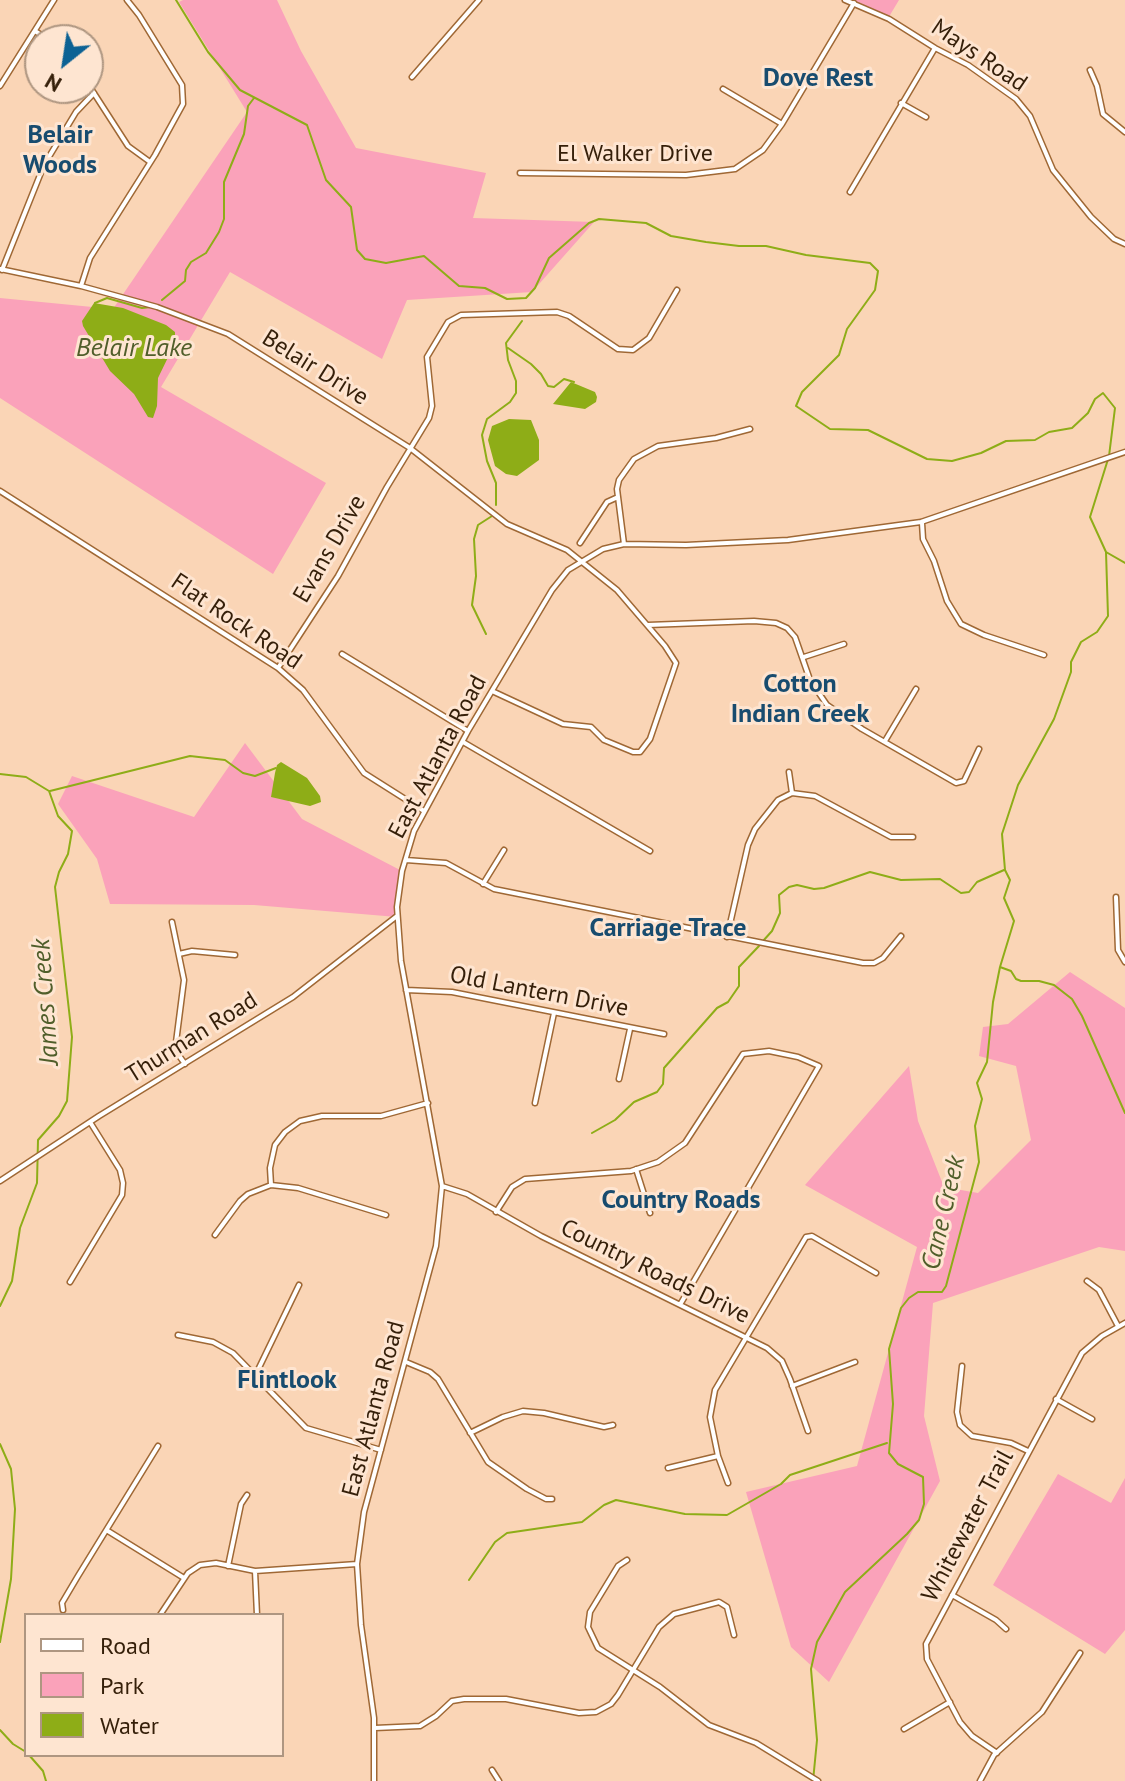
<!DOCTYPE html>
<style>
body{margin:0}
#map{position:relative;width:1125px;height:1781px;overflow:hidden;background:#fad5b6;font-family:"PT Sans",sans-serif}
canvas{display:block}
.legend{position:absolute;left:24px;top:1613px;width:260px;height:144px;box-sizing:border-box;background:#fee5d1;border:2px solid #ae9681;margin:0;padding:10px 14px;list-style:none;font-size:24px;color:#351f09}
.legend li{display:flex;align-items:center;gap:16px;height:40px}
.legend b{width:40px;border:2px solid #ae9681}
.north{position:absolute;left:24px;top:24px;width:80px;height:80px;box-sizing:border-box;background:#fee5d1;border:2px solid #ae9681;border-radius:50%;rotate:210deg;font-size:22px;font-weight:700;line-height:32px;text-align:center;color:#351f09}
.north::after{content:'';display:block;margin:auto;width:28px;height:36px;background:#0d6294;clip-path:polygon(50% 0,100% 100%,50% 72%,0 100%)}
</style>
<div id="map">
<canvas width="1125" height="1781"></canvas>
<ul class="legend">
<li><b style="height:10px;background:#fff"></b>Road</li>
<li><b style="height:22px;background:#faa2ba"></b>Park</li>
<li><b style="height:22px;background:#8ead17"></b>Water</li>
</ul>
<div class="north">N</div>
</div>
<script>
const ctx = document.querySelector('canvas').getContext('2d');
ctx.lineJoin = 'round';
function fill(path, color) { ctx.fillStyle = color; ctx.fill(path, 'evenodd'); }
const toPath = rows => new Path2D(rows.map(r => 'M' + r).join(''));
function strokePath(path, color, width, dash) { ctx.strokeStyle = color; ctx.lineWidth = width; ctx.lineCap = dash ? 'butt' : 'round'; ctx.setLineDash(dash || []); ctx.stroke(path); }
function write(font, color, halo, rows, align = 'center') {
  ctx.font = font + ' "PT Sans",sans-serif'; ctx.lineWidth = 6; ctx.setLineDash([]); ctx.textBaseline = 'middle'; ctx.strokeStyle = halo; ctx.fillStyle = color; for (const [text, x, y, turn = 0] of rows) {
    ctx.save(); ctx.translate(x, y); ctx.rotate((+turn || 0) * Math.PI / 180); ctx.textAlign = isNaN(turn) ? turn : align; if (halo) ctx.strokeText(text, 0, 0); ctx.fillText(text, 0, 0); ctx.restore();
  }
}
const green = toPath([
 [183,0,277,0,301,51,356,148,486,173,473,218,594,222,532,292,407,300,382,359,230,272,161,387,326,483,273,574,0,398,0,298,113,309,247,112,179,2],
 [844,0,899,0,887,20],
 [245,743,302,819,400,870,397,917,254,905,110,904,97,859,58,804,72,776,194,817],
 [1070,972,1125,1008,1125,1251,1099,1247,933,1303,924,1416,940,1481,829,1682,791,1647,746,1492,857,1466,917,1247,805,1185,909,1066,918,1121,944,1187,978,1193,1031,1140,1016,1066,979,1056,983,1027,1008,1024],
 [1058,1474,1111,1503,1125,1478,1125,1630,1105,1654,993,1585]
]);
const water = toPath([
 [94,303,123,308,166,325,175,332,175,343,158,378,157,406,153,418,148,417,134,394,110,371,83,326,82,321],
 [571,382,595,392,597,397,596,402,585,409,553,404],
 [509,419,531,420,539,440,539,460,517,476,506,474,495,466,488,440,492,426],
 [281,762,307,778,320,796,321,802,310,806,271,797,275,773,277,765]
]);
const stream = toPath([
 [176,0,208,52,240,90,307,125,326,180,351,207,357,250,365,259,386,263,424,256,459,286,485,288,507,299,526,298,535,288,549,258,589,223,599,219,646,223,671,236,706,242,739,246,766,246,806,255,870,263,878,271,875,290,847,329,839,355,802,392,796,406,830,429,868,430,927,459,952,461,981,453,1006,441,1035,440,1049,432,1072,428,1088,413,1095,399,1103,393,1115,408,1109,456,1090,517,1106,552,1125,563],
 [162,300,185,281,186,270,191,262,206,253,219,232,224,219,224,182,244,134,248,106,254,98],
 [95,303,107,298,142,308,151,307],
 [508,348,531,364,541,374,548,386,554,387,564,379,574,382],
 [496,505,496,483,487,461,482,435,487,419,510,402,516,393,516,381,508,360,506,343,522,321],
 [486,634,472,605,476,576,474,539,478,525,492,516],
 [0,774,26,777,49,791,58,816,72,831,68,854,59,872,55,887,72,1037,67,1101,59,1116,38,1140,37,1183,20,1228,12,1281,0,1306],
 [50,791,190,756,225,760,243,773,255,776,276,768],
 [763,941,772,931,780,913,779,895,789,887,797,885,814,889,824,888,870,872,901,880,940,879,961,893,969,892,977,882,1004,870],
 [1000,967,1011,971,1016,979,1021,981,1039,981,1054,985,1072,999,1082,1016,1125,1113],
 [592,1133,615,1120,634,1102,657,1092,663,1084,664,1068,717,1008,728,1002,739,986,739,967,759,946],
 [0,1444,11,1469,15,1509,11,1579,0,1642],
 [469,1580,495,1542,507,1533,582,1522,604,1505,616,1500,685,1514,727,1515,781,1484,790,1475,887,1443],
 [0,1730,13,1744,26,1752],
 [29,1755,43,1771,46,1781],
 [813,1781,817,1740,811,1669,817,1642,845,1592,907,1534,919,1520,924,1504,923,1477,898,1464,889,1453,893,1404,889,1349,901,1308,909,1298,918,1292,942,1292,946,1286,979,1162,975,1126,982,1099,977,1083,987,1062,993,1002,1000,967,1014,921,1004,898,1010,880,1005,870,1002,834,1018,785,1054,719,1071,672,1071,662,1081,642,1097,632,1108,616,1106,552]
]);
const minor = toPath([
 [845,0,889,19,935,48,968,65,1016,99,1030,116,1053,170,1091,217,1114,239,1125,244],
 [35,31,49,40],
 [1090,70,1097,86,1103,114,1125,132],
 [412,77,479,0],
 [88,84,128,146,150,162],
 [0,86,54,0],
 [723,89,782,124],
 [901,103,926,117],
 [520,173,686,175,735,169,763,150,782,124,854,3],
 [850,192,935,48],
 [0,269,81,286,157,307,228,334,410,448,507,524,567,550,617,590,665,646,676,663,650,739,640,752,633,752,604,740,591,727,563,724,492,691],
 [2,270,44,165,76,112,94,93],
 [81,286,90,258,155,155,183,104,182,85,139,15,127,0],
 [0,491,278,668,303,690,364,773,424,811],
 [922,523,923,539,934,561,947,601,961,624,984,635,1044,655],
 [580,543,607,502,618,497],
 [624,544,617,489,619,480,634,459,658,446,716,438,750,429],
 [648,625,754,621,776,623,787,628,795,637,810,680,827,705,862,729,956,783,964,781,979,749],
 [342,654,468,731],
 [804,657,844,644],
 [278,668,338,576,387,487,429,418,432,406,427,357,448,322,461,315,557,312,569,316,618,349,633,350,649,338,677,290],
 [885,741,916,689],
 [463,742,650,851],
 [789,772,792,793],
 [406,860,446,863,494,889,863,963,874,963,883,958,901,936],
 [483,884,504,850],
 [1116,897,1118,950,1125,962],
 [172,922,184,980,175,1050,185,1064],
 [727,937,748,845,755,829,778,800,792,793,815,796,891,837,913,837],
 [179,954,192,951,235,955],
 [406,990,452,992,664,1034],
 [619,1079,630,1029],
 [535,1103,554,1013],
 [636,1169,650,1213],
 [0,1181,99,1116,293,997,397,916],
 [271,1185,270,1168,275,1145,285,1132,300,1121,322,1116,381,1116,428,1103],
 [442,1186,467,1194,541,1236,767,1348,782,1361,790,1379,808,1431],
 [496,1212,512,1187,525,1179,631,1171,658,1162,685,1143,743,1054,769,1051,798,1057,819,1066,681,1303],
 [215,1235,240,1201,248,1194,271,1185,298,1188,386,1215],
 [1087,1281,1099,1290,1118,1326],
 [70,1282,122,1195,123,1183,120,1170,90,1122],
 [178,1335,213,1342,233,1353,306,1428,381,1450],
 [406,1362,430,1372,438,1379,488,1462,527,1489,546,1499,552,1499],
 [962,1366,957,1412,960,1425,972,1436,1011,1443,1028,1451],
 [256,1374,299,1285],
 [792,1386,855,1362],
 [1056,1399,1092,1419],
 [470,1433,503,1417,523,1411,544,1413,604,1427,613,1425],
 [668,1468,718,1456],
 [728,1483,718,1456,710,1417,715,1390,806,1237,812,1236,876,1273],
 [108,1531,184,1578],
 [627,1560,618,1566,590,1612,588,1627,598,1648,660,1687,709,1725,756,1743,818,1781],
 [228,1566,241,1504,247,1495],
 [255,1571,257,1615],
 [952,1595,996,1620,1006,1629],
 [63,1610,62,1603,78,1576,158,1446],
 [160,1615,188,1573,200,1565,216,1563,255,1571,357,1564],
 [375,1728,420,1726,436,1716,452,1701,464,1699,506,1699,579,1713,596,1712,611,1704,618,1695,659,1627,674,1614,719,1602,727,1607,734,1635],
 [904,1729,950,1702],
 [997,1753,972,1736,960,1722,927,1659,926,1644,1082,1353,1102,1336,1125,1323],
 [492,1770,499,1781],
 [374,1781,374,1718,361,1625,357,1564,364,1512,436,1246,442,1186,401,961,397,907,402,871,414,831,468,731,552,590,568,570,603,549,624,544,686,545,788,540,921,522,1125,452],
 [980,1781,994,1755,1042,1712,1080,1653]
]);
const streetNames = [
 ["Mays Road",979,56,34],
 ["El Walker Drive",635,154],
 ["Belair Drive",315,368,32],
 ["Evans Drive",330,549,-60],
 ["Flat Rock Road",236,622,34],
 ["East Atlanta Road",438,757,-62],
 ["Old Lantern Drive",539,992,11],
 ["Thurman Road",192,1038,-32],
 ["Country Roads Drive",655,1272,26],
 ["East Atlanta Road",374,1409,-75],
 ["Whitewater Trail",968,1526,-62]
];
const neighbourhoodNames = [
 ["Dove Rest",818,79],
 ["Belair",60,136],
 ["Woods",60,166],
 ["Cotton",800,685],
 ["Indian Creek",800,715],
 ["Carriage Trace",668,929],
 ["Country Roads",681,1201],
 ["Flintlook",287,1381]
];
const waterNames = [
 ["Belair Lake",134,349],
 ["James Creek",46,1002,-94],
 ["Cane Creek",944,1213,-77]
];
fill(green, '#faa2ba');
fill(water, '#8ead17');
strokePath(stream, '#8ead17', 2);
strokePath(minor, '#9f6835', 7);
strokePath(minor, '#fff', 4);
write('24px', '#351f09', '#fee5d1', streetNames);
write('bold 26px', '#184c6f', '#fee5d1', neighbourhoodNames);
write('italic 26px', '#505e2a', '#fee5d1', waterNames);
</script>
